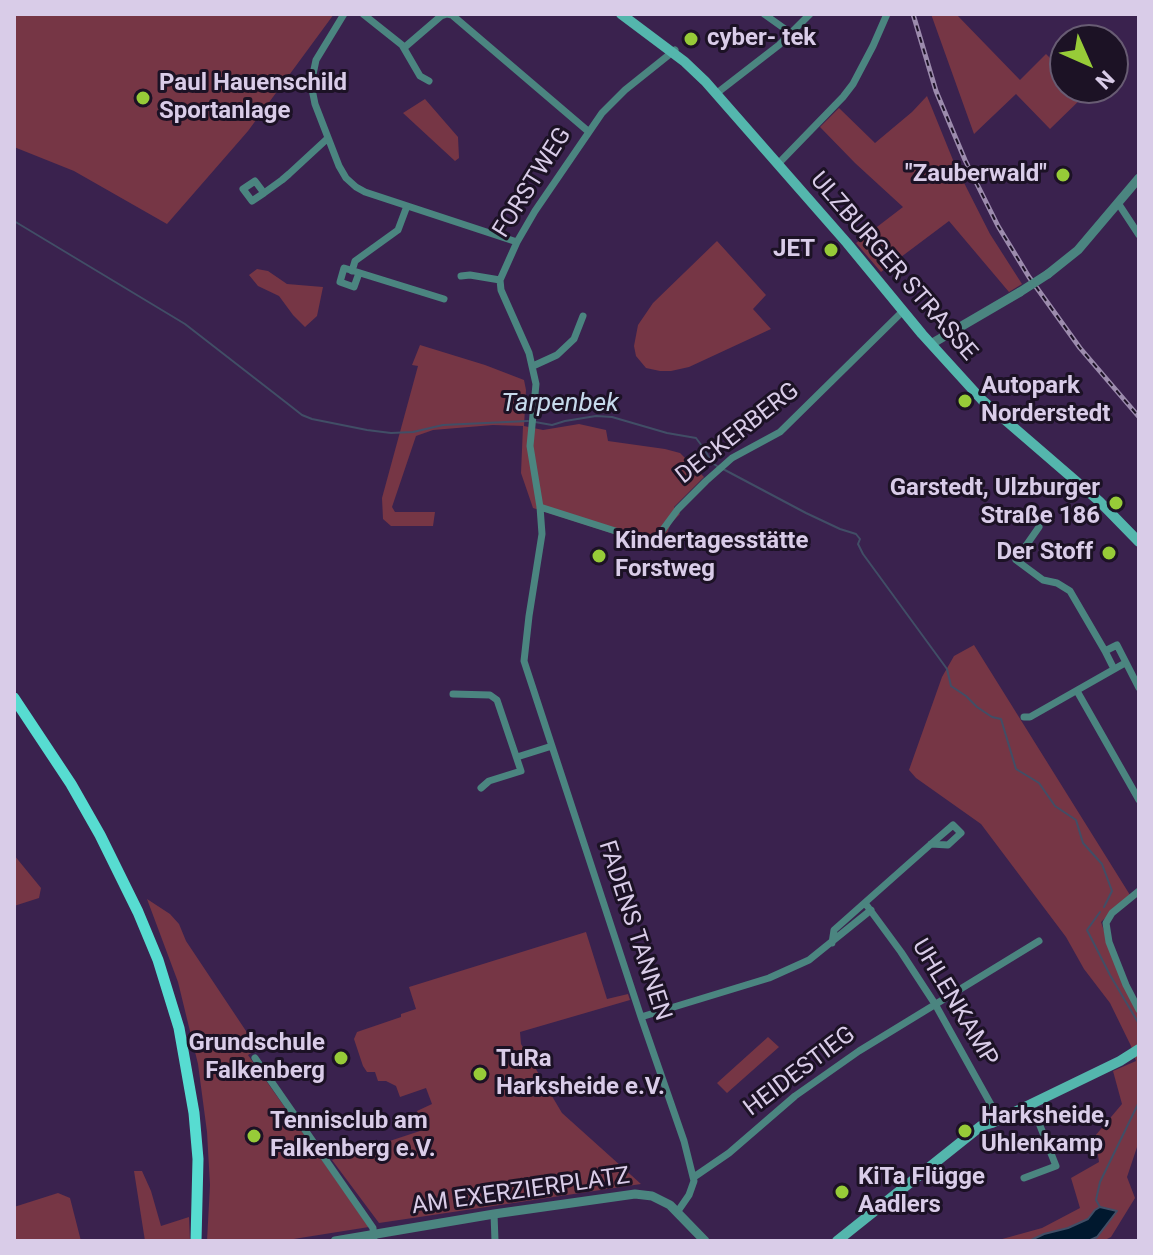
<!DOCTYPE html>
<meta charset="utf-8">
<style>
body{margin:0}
#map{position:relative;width:1153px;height:1255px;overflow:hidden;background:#3a224e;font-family:Roboto,sans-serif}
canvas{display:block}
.frame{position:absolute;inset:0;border:16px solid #d9cce8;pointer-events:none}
.north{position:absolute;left:1049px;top:24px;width:80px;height:80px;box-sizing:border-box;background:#1c1225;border:2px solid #685c73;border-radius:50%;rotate:135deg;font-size:22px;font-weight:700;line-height:32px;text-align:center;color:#d9cce8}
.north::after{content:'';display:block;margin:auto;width:28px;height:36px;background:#97cb38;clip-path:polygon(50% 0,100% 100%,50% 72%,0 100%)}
</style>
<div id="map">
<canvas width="1153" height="1255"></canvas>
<div class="frame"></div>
<div class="north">N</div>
</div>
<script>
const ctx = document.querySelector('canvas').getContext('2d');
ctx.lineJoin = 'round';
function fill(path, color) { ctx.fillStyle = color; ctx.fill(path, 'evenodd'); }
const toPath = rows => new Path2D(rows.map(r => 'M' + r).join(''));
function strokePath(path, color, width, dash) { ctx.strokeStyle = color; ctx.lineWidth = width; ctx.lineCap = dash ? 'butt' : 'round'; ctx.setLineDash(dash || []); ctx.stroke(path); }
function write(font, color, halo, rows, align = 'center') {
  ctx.font = font + ' Roboto,sans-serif'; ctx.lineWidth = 6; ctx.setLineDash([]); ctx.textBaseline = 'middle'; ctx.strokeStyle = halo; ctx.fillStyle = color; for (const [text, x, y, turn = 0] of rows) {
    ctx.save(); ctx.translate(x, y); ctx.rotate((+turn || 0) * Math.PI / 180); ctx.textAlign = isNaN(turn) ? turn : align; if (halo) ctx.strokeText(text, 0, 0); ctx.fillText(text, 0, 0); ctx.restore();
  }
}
const green = toPath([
 [14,14,334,14,248,131,167,224,74,171,14,147],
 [931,14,956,14,1020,80,1046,54,1065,73,1065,88,1080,88,1086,94,1050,129,1016,94,974,134],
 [927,96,955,165,990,234,1022,284,1009,292,949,221,881,272,856,243,903,207,855,163,820,127,839,108,875,143,912,112],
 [425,99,458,137,459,158,455,161,403,113],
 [717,241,766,295,753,309,771,329,689,367,671,371,660,371,646,368,636,356,634,346,638,325,653,303],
 [257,269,268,271,287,284,323,287,317,316,305,327,293,315,279,296,258,286,249,275],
 [420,345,485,365,524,380,526,390,524,426,543,430,579,424,606,430,608,441,665,449,680,453,704,477,674,507,680,514,671,523,661,549,533,508,521,473,523,426,493,425,433,430,416,436,392,507,395,512,435,512,433,526,391,526,383,519,382,498,418,366,412,365],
 [974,645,1130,895,1101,922,1118,972,1139,1016,1139,1141,1127,1177,1135,1198,1111,1237,1103,1241,1088,1241,1097,1237,1116,1211,1102,1207,1095,1210,1088,1219,1068,1228,1044,1234,1029,1241,995,1241,1042,1228,1080,1208,1071,1178,1099,1162,1095,1136,1122,1104,1113,1071,1136,1061,1131,1046,1110,1003,1084,969,1066,937,981,824,916,778,909,770,942,677,954,656],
 [14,855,41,888,39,898,14,906],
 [147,899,170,914,179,924,186,941,258,1049,248,1055,369,1227,281,1241,207,1241,210,1185,207,1132,198,1064,178,982],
 [586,932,607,999,628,994,630,1000,520,1032,521,1044,562,1113,641,1184,379,1223,332,1160,423,1130,417,1111,432,1104,426,1088,400,1097,396,1086,386,1081,378,1081,375,1072,367,1072,363,1066,354,1039,357,1032,401,1017,401,1014,416,1009,409,987],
 [768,1037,779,1047,727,1093,717,1083],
 [134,1171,142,1171,151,1191,161,1226,189,1217,190,1241,145,1241],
 [58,1193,70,1198,81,1241,14,1241,14,1207]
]);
const water = toPath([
 [1100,1207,1117,1211,1097,1237,1088,1241,1029,1241,1044,1234,1068,1228,1088,1219,1095,1210,1100,1207]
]);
const stream = toPath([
 [14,221,185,324,288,404,302,415,312,419,367,430,391,433,413,432,443,425,528,421],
 [535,422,552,425,565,421,596,416,612,417,667,433,696,438,705,450,712,463,717,466],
 [723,469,806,513,840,529,856,534,860,539,858,544,863,554,947,669,951,686,966,696,977,707,992,717,1001,719,1016,769,1039,783,1055,806,1076,820,1083,843,1102,864,1112,891,1104,907],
 [1100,912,1087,930,1110,975,1139,1024],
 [1100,1207,1096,1200,1100,1182,1139,1102]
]);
const minor = toPath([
 [344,14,316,60,311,84,315,104,339,166,346,178,356,187,365,192,517,242],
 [363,14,402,45,420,76,429,81],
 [764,14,792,34],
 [405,47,441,16,447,14,452,15,589,132],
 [675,50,625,90,602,113,535,211,517,242,500,280,501,290,529,353,536,384,530,446,540,507,542,534,529,616,524,661,641,1017,684,1141,694,1181,689,1195,678,1211],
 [717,93,779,45,810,14],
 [778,164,843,97,853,84,873,46,887,14],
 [264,193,255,181,243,189,252,201,264,193,282,180,289,174,328,138],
 [1118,203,1139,235],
 [352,271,355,261,398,230,407,206],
 [359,273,354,287,340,282,344,268,444,299],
 [461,276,470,275,500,280],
 [533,366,557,355,574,339,583,316],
 [540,507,653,543,678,509,706,481,732,458,780,432,903,311],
 [1039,527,1016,560,1043,580,1057,583,1070,591,1105,651],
 [1114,669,1105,651,1117,645,1139,688],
 [1077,691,1139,800],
 [453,694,490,695,497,700,521,771,489,781,481,788],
 [1024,717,1030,717,1125,663],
 [517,757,552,746],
 [1139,891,1112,913,1106,923,1109,942,1126,985,1139,1010],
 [865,903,901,952,935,1004,999,1119],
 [832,943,834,930,905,867,931,844,953,825,961,833,948,845,931,844],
 [641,1017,769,978,809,960,871,910],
 [255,1058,373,1228,374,1241],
 [694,1177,729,1153,795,1096,859,1051,1039,941],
 [1024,1178,1056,1166,1031,1103],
 [494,1214,495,1241]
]);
const tertiary = toPath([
 [1048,274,1078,250,1139,178],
 [931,344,1020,292],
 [335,1241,494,1214,635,1194,652,1196,670,1205,705,1241]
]);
const secondary = toPath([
 [621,14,685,62,705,81,847,243,922,334,982,400,1099,501,1139,542],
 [837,1241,981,1126,992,1123,1120,1061,1139,1049]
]);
const primary = toPath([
 [14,698,71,784,100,835,138,912,158,960,179,1028,194,1113,198,1159,196,1241]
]);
const rail = toPath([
 [913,14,936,91,965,160,998,226,1029,277,1080,348,1139,417]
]);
const tertiaryBridge = toPath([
 [1020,292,1048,274]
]);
const markers = [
 [691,39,8,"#97cb38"],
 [143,98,8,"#97cb38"],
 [1063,175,8,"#97cb38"],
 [831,250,8,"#97cb38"],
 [965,401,8,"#97cb38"],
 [1116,503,8,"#97cb38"],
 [1109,553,8,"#97cb38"],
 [599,556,8,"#97cb38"],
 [341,1058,8,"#97cb38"],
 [480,1074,8,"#97cb38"],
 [965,1131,8,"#97cb38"],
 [254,1136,8,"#97cb38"],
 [842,1192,8,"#97cb38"]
];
const poiNames = [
 ["cyber- tek",707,39],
 ["Paul Hauenschild",159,84],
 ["Sportanlage",159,112],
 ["\"Zauberwald\"",1047,175,"right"],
 ["JET",815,250,"right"],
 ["Autopark",981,387],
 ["Norderstedt",981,415],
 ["Garstedt, Ulzburger",1100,489,"right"],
 ["Straße 186",1100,517,"right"],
 ["Kindertagesstätte",615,542],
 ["Forstweg",615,570],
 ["Der Stoff",1093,553,"right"],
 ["Grundschule",325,1044,"right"],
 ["Falkenberg",325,1072,"right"],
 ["TuRa",496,1060],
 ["Harksheide e.V.",496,1088],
 ["Harksheide,",981,1117],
 ["Uhlenkamp",981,1145],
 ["Tennisclub am",270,1122],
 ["Falkenberg e.V.",270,1150],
 ["KiTa Flügge",858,1178],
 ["Aadlers",858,1206]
];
const streetNames = [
 ["FORSTWEG",533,183,-58],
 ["ULZBURGER STRASSE",893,267,49],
 ["DECKERBERG",738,434,-38],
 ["FADENS TANNEN",634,931,72],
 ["UHLENKAMP",954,1003,59],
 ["HEIDESTIEG",800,1072,-37],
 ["AM EXERZIERPLATZ",521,1192,-8]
];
const waterNames = [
 ["Tarpenbek",560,404]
];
fill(green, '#763645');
fill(water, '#00182e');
strokePath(water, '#414e66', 2);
strokePath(stream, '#414e66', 2);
strokePath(minor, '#4b8580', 7);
strokePath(tertiary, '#4b8580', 9);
strokePath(secondary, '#54b6ad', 10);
strokePath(primary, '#57dcd1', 11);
strokePath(rail, '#9c8bad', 5);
strokePath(rail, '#1c1225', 2, [6]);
strokePath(tertiaryBridge, '#4b8580', 9);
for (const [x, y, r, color] of markers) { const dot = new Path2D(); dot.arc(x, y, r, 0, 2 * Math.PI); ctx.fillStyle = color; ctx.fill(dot); strokePath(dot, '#1c1225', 3); }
write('bold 24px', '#d9cce8', '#1c1225', poiNames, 'left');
write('24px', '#d9cce8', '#1c1225', streetNames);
write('italic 26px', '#c6daec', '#1c1225', waterNames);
</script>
